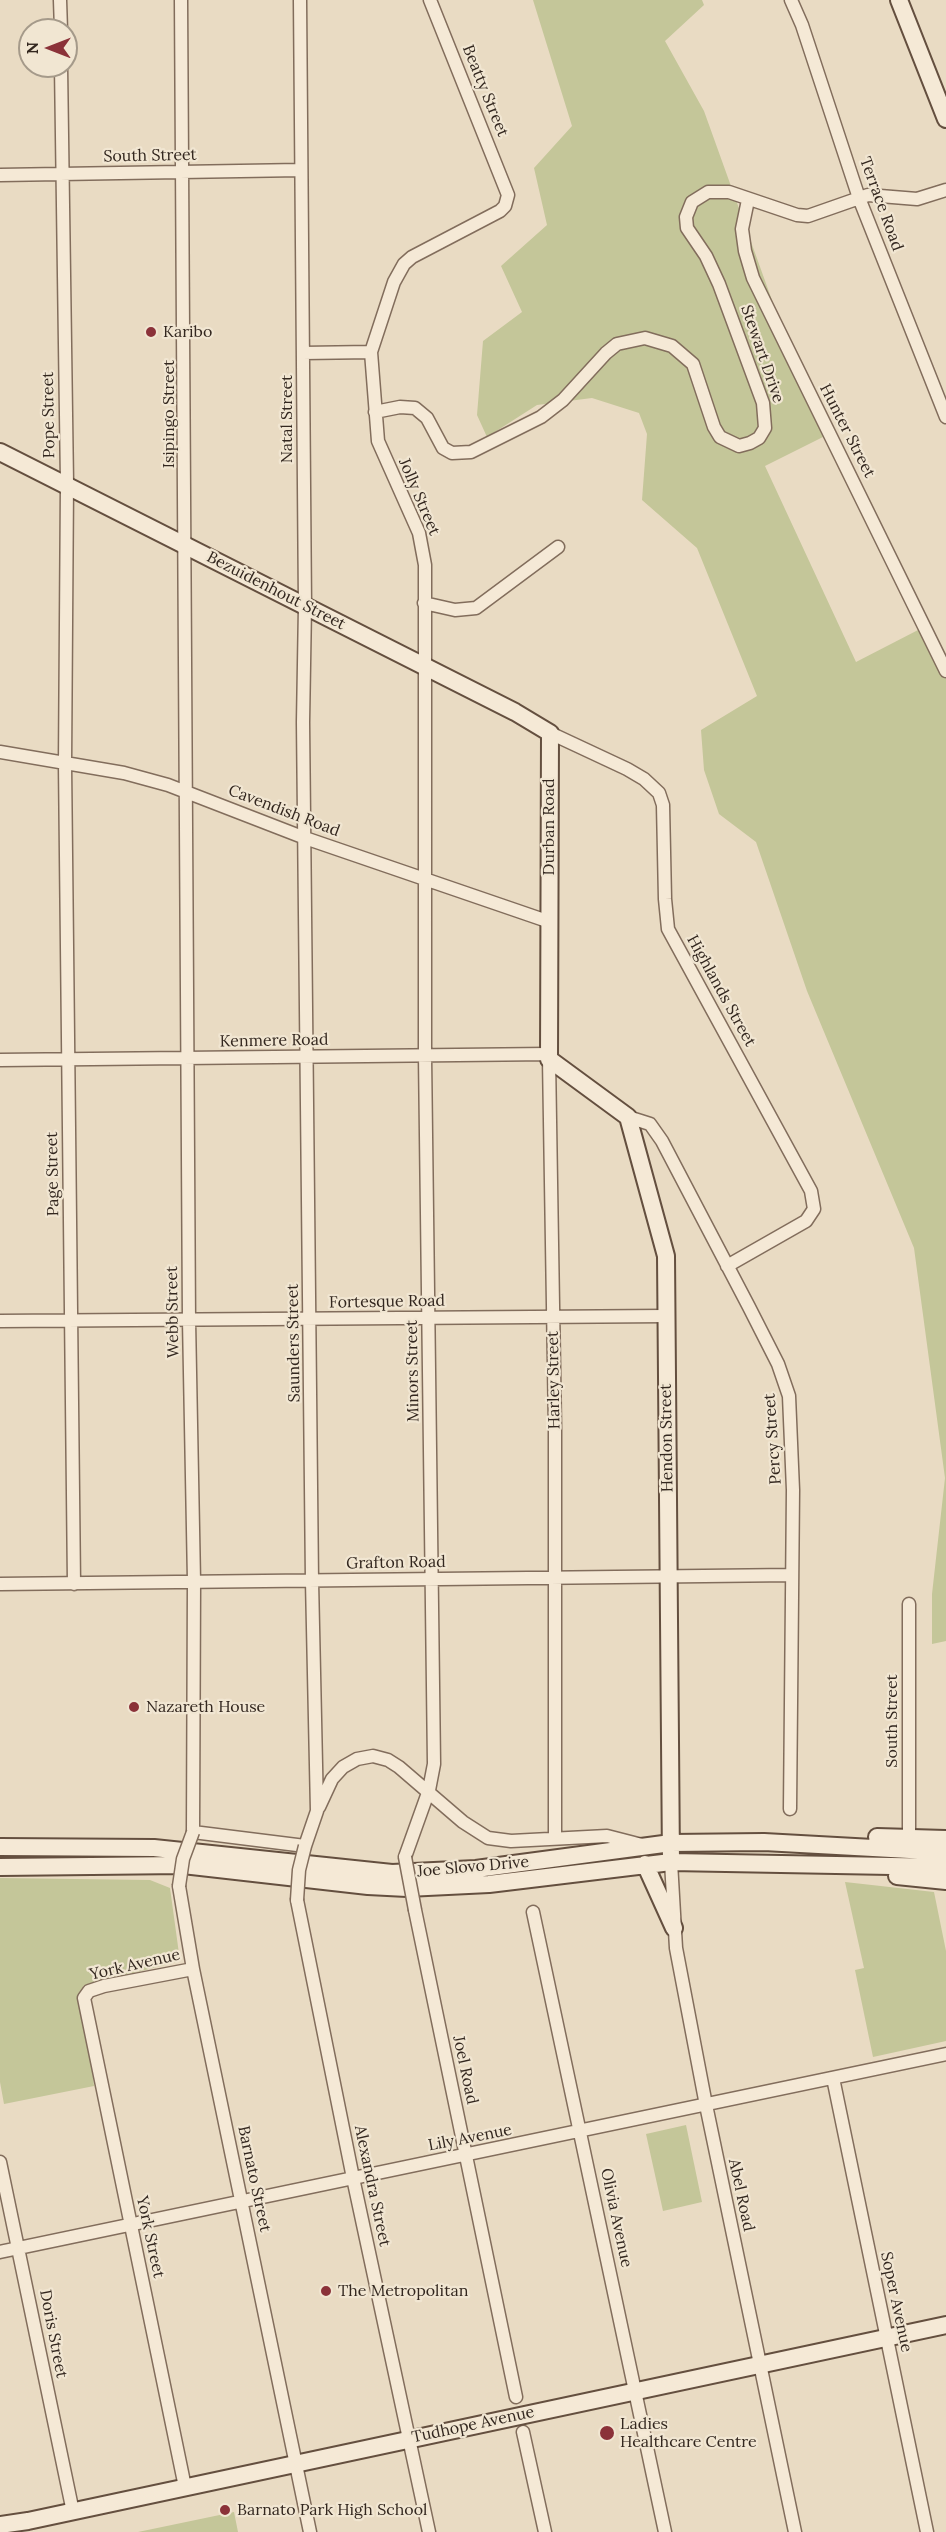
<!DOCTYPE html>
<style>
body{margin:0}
#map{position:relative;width:946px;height:2532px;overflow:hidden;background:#e9dbc3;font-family:Lora,serif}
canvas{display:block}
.north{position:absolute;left:18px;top:18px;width:60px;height:60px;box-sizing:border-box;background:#f1e6d2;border:2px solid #a59a8a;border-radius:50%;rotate:270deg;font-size:16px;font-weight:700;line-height:24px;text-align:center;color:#33271f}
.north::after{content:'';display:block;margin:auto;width:21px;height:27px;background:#8b3239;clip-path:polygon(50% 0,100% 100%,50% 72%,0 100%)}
</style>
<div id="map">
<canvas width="946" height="2532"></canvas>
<div class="north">N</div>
</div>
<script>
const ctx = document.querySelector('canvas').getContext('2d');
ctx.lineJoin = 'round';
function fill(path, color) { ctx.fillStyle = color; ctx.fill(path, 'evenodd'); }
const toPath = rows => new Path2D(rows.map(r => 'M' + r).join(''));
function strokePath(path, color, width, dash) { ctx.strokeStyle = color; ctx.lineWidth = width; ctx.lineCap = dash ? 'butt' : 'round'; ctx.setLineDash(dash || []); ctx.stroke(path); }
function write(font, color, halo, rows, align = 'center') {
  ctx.font = font + ' Lora,serif'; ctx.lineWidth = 4.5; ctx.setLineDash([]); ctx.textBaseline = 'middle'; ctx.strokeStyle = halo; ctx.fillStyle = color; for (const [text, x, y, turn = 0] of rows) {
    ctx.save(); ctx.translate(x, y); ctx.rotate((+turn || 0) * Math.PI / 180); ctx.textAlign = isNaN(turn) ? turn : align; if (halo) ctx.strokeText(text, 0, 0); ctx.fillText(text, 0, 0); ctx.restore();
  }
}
const green = toPath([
 [533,0,702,0,704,5,665,41,704,111,801,381,831,433,765,466,856,662,920,629,946,679,946,1641,932,1644,932,1594,945,1478,914,1248,807,991,756,842,719,814,704,770,701,730,757,696,697,548,642,500,647,434,639,413,592,398,537,405,487,437,477,415,483,341,522,312,501,266,547,225,534,168,572,126],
 [0,1878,150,1880,170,1888,180,1961,83,1986,94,2086,4,2104,0,2082],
 [845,1882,934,1892,946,1951,946,2041,873,2057,855,1970,864,1968],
 [686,2125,702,2202,663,2211,646,2134],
 [234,2512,238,2532,138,2532]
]);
const street = toPath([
 [60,0,61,30],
 [181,0,189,1320,194,1581,193,1832,305,1846,317,1811,312,1581,303,722,305,606,300,0],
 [791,0,802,25,859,198,946,417],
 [61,66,67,483,65,764,74,1584],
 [0,175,300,170],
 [748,200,742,229,745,251,753,278,946,671],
 [303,353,371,352],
 [375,412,400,407,415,408,427,418,443,448,452,453,471,452,541,417,563,400,606,353,617,344,645,338,672,346,693,364,714,427,720,437,739,446,750,443,759,438,765,428,763,403,719,284,706,256,687,228,686,217,692,202,708,192,729,192,797,215,808,216,868,195,917,199,946,190],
 [424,603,455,610,476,608,558,547],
 [550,733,627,769,644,779,659,793,663,805,665,899,668,929,811,1191,814,1209,806,1221,727,1266],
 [0,752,124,773,168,785,305,838,550,922],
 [549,1059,555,1428,555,1838],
 [0,1060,549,1054],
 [628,1117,650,1124,662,1141,749,1307,778,1364,789,1396,793,1490,790,1809],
 [0,1321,666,1316],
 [0,1584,792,1575],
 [909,1604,909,1838],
 [319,1807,332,1779,343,1767,357,1759,373,1756,388,1760,399,1767,463,1822,488,1838,511,1841,607,1836,642,1845],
 [405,1857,429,1790,434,1764,425,1056,425,565,419,533,378,441,371,352,394,282,404,264,412,257,500,211,505,206,508,195,430,0],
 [671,1862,676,1948,706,2105,795,2532],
 [179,1886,193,1969,310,2532],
 [297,1900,353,2178,429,2532],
 [415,1910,516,2397],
 [533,1912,665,2532],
 [833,2078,927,2532],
 [0,2162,73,2512],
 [0,2252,946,2054],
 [523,2432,545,2532],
 [185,2487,84,1998,89,1991,104,1986,193,1969]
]);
const secondary = toPath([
 [899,0,946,119],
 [0,452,515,712,550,733,549,1059,628,1117,666,1256,671,1862],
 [877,1837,946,1839],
 [0,1847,154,1848,392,1873,476,1869,671,1843,764,1842,946,1852],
 [645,1864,674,1928],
 [0,1867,183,1865,368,1886,407,1888,489,1884,671,1862,946,1867],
 [897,1876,946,1881],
 [0,2525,28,2521,946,2325]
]);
const streetBridge = toPath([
 [405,1857,415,1910],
 [179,1886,183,1859,193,1832],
 [297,1900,299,1870,305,1846]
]);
const markers = [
 [151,332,6,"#8b3239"],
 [134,1707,6,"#8b3239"],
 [326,2291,6,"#8b3239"],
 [607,2433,8,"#8b3239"],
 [225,2510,6,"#8b3239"]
];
const streetNames = [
 ["Beatty Street",485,91,68],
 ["South Street",150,156,-1],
 ["Terrace Road",881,204,70],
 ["Stewart Drive",762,354,71],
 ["Isipingo Street",169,414,-90],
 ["Pope Street",49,415,-91],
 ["Natal Street",287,419,-90],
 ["Hunter Street",847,431,63],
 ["Jolly Street",419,497,67],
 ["Bezuidenhout Street",276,591,27],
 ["Cavendish Road",284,811,21],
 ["Durban Road",549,827,-90],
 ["Highlands Street",721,991,61],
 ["Kenmere Road",274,1041,-1],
 ["Page Street",53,1174,-91],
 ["Fortesque Road",387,1302,-1],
 ["Webb Street",173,1312,-91],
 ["Saunders Street",294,1343,-91],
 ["Minors Street",413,1371,-91],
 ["Harley Street",554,1380,-91],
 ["Hendon Street",667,1438,-91],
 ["Percy Street",773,1439,-94],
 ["Grafton Road",396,1563,-1],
 ["South Street",892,1721,-90],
 ["Joe Slovo Drive",473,1867,-5],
 ["York Avenue",135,1965,-13],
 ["Joel Road",465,2070,78],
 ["Lily Avenue",470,2138,-11],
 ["Barnato Street",254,2179,78],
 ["Alexandra Street",372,2186,78],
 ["Abel Road",741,2195,78],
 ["Olivia Avenue",616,2218,78],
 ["York Street",150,2237,78],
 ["Soper Avenue",896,2302,78],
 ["Doris Street",53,2334,79],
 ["Tudhope Avenue",473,2425,-12]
];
const poiNames = [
 ["Karibo",163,332],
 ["Nazareth House",146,1707],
 ["The Metropolitan",338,2291],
 ["Ladies",620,2424],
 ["Healthcare Centre",620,2442],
 ["Barnato Park High School",237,2510]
];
fill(green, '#c4c699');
strokePath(street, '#826d5c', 15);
strokePath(secondary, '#644f3f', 20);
strokePath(street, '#f5e9d6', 12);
strokePath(secondary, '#f5e9d6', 16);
strokePath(streetBridge, '#826d5c', 15, []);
strokePath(streetBridge, '#f5e9d6', 12);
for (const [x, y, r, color] of markers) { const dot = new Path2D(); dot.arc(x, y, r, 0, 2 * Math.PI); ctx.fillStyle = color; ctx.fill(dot); strokePath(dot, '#f1e6d2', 2); }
write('16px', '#33271f', '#f1e6d2', streetNames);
write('16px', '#33271f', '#f1e6d2', poiNames, 'left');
</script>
